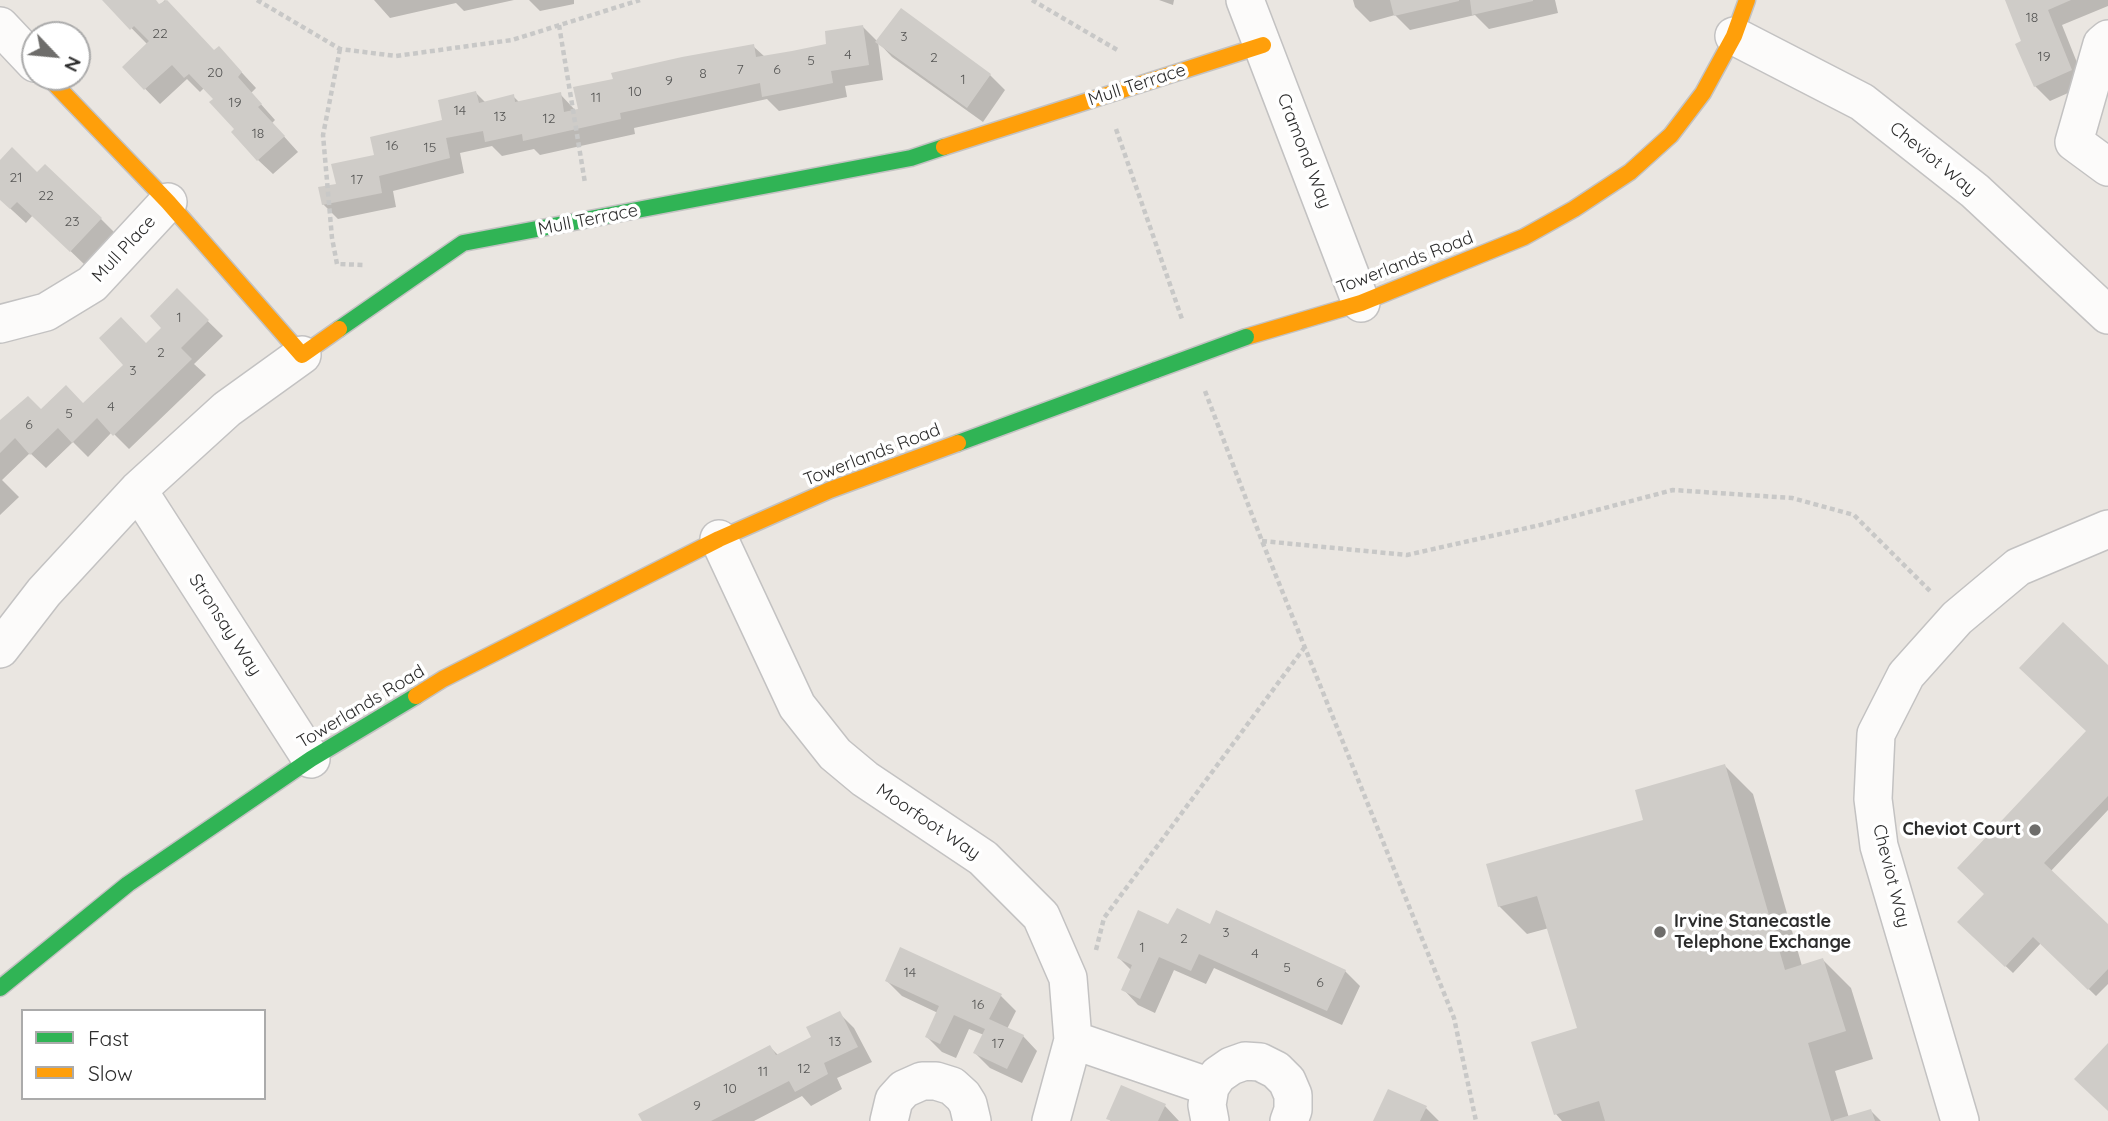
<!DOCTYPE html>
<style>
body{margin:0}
#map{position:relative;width:2108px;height:1121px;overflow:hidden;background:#eae6e1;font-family:Quicksand,sans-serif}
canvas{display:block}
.legend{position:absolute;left:21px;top:1009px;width:245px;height:91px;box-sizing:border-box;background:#fff;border:2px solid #ababab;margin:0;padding:9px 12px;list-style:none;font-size:21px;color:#2c2c2c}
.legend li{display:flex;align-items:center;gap:14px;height:35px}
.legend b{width:35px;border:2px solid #ababab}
.north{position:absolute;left:21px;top:21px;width:70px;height:70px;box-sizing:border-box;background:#fff;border:2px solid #ababab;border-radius:50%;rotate:116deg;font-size:19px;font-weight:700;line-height:28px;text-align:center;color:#2c2c2c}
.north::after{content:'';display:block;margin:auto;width:24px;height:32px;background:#6e6d6b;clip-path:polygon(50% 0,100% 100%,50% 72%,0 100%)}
</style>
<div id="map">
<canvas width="2108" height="1121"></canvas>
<ul class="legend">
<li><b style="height:9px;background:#30b455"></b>Fast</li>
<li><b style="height:9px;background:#ff9f0a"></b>Slow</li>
</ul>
<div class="north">N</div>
</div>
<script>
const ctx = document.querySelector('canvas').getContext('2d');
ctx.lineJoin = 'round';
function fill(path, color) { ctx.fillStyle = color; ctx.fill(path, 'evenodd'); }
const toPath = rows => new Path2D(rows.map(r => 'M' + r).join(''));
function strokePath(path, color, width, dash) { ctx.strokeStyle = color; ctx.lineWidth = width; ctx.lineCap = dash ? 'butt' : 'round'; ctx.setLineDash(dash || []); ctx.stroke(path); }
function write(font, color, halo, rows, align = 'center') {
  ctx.font = font + ' Quicksand,sans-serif'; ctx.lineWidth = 7; ctx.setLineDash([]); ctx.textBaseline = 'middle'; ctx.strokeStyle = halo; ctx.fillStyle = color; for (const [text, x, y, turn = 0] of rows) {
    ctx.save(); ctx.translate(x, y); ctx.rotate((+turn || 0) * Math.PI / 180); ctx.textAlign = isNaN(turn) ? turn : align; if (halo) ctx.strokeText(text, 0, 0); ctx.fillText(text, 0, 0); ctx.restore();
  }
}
const shadow = toPath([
 [104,0,154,0,159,6,165,0,214,52,233,63,256,88,251,93,275,120,272,123,298,152,273,174,258,160,215,99,204,88,200,92,187,79,160,104,124,67,148,45],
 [374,0,514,0,464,11,456,3,390,18],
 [529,0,574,0,574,4,540,11],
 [1159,0,1174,0,1173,5],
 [1353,0,1555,0,1558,13,1489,29,1475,15,1410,30,1395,15,1370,22,1355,7],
 [2007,0,2108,0,2108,6,2062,25,2086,85,2050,101,2035,86,2023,42],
 [862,26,878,42,990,75,1005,90,983,122,892,57,878,42,883,80,845,86,847,97,779,111,767,99,634,128,635,134,540,155,534,149,502,156,492,146,460,153,464,173,393,191,396,207,338,219,323,204,338,185,376,156,444,122,476,93,486,103,513,96,520,103,560,94,576,111,753,46,765,57,828,46],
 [0,163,37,175,101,219,116,234,86,266,33,215,26,223,0,199],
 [177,291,223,336,194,364,206,375,129,449,112,432,88,457,73,442,46,468,30,453,2,480,19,497,0,515,0,423,41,412,83,405,164,328],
 [2108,668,2108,810,2050,872,2108,927,2108,984,2096,996,2041,943,2013,973,1959,922,1986,894,2089,732],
 [1725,766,1753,794,1802,966,1823,960,1851,988,1873,1059,1835,1071,1849,1118,1871,1111,1881,1121,1562,1121,1556,1114,1579,1030,1549,928,1527,934,1499,906,1646,822],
 [1169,926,1211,926,1345,971,1360,986,1342,1025,1214,968,1206,984,1174,970,1155,1013,1138,1005,1124,990,1132,971,1119,958],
 [887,981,1001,996,1016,1011,1007,1029,1023,1036,1037,1051,1022,1083,990,1068,975,1053,984,1035,969,1029,956,1058,942,1052,927,1037,938,1013,902,996],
 [839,1013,854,1028,872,1062,837,1078,842,1089,811,1106,802,1096,754,1121,644,1121,770,1047,778,1055,814,1037],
 [1165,1106,1179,1121,1111,1121,1108,1118],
 [1426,1108,1439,1121,1375,1121]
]);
const building = toPath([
 [102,0,156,0,159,4,167,0,214,50,219,46,242,72,238,77,262,104,258,107,285,136,257,161,231,132,234,129,209,102,213,99,189,74,184,78,172,65,144,90,122,67,149,41,134,26,130,30],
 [1390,0,1459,0,1459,1,1394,16],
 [1470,0,1533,0,1533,1,1472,15],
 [2005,0,2071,0,2048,10,2072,70,2034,87,2015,44,2021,41],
 [901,8,991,74,967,108,875,42],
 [863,25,869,65,831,71,833,83,762,97,760,83,620,113,621,119,523,141,522,134,485,142,483,131,446,138,450,158,379,176,382,193,322,205,318,187,336,184,331,164,374,155,370,137,442,120,438,100,476,91,479,103,514,94,515,102,561,92,564,112,578,109,573,87,613,79,611,73,682,57,754,44,756,57,792,51,826,44,825,31],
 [12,147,37,172,45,164,102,218,70,252,17,202,10,209,0,200,0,160],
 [177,288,209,320,181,348,192,359,113,436,97,418,72,443,58,428,30,455,15,438,0,453,0,420,28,396,41,409,66,385,83,403,123,365,99,338,121,317,146,343,161,328,150,316],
 [2063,622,2108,665,2108,796,2044,863,2108,924,2108,969,2088,990,2033,937,2005,967,1957,922,1984,894,1957,868,2086,731,2019,668],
 [1725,764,1785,970,1823,958,1846,1031,1808,1043,1831,1121,1605,1121,1599,1101,1554,1115,1531,1042,1577,1028,1537,896,1498,907,1486,864,1643,820,1635,790],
 [1177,908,1210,924,1216,910,1346,970,1327,1011,1199,954,1191,971,1159,957,1140,999,1121,990,1132,965,1117,958,1138,910,1168,924],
 [900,947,1002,994,989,1019,1024,1035,1007,1069,973,1053,985,1029,954,1015,940,1044,925,1037,939,1006,885,981],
 [840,1011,858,1047,824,1063,828,1074,795,1092,789,1081,711,1121,642,1121,638,1114,770,1045,776,1055,811,1037,806,1027],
 [2108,1043,2108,1111,2074,1079],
 [1121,1085,1166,1104,1158,1121,1112,1121,1106,1119],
 [1388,1089,1427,1106,1420,1121,1373,1121],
 [1871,1109,1875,1121,1834,1121,1834,1120]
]);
const path = toPath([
 [257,0,340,49,396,56,512,40,640,0],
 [1032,0,1119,51],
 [559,25,585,183],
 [340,49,323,135,332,238,337,264,365,265],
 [1116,129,1182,319],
 [1205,391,1262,541,1454,1018,1476,1121],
 [1262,541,1407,555,1540,525,1673,490,1792,498,1854,515,1932,593],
 [1096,950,1104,918,1304,648]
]);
const street = toPath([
 [1245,0,1361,303],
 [0,26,35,63],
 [1734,36,1862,102,1975,191,2108,315],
 [2108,39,2102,44,2074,142,2108,167],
 [0,324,46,312,92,284,168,202],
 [138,490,311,759],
 [719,539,797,706,835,754,865,779,983,858,1041,916,1068,978,1073,1040,1051,1121],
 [0,649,44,592,138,490,227,409,302,355],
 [1073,1040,1210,1087],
 [889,1121,894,1100,904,1089,922,1081,936,1081,952,1086,963,1096,968,1104,972,1121],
 [1210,1121,1207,1105,1210,1087,1218,1075,1231,1066,1245,1061,1260,1062,1276,1070,1287,1081,1293,1095,1293,1110,1289,1121],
 [1960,1121,1879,846,1873,799,1876,734,1906,675,1957,618,2018,567,2108,529]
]);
const fast = toPath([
 [339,329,463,243,911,158,944,147],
 [958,443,1156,370],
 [0,988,128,884,311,759,416,696]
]);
const slow = toPath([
 [48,77,168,202,302,355,339,329],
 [944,147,1263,45],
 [1246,337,1361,303,1524,237,1574,209,1630,172,1671,135,1703,93,1734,36,1747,0],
 [416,696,443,679,719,539,830,490,958,443]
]);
const fastBridge = toPath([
 [1156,370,1246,337]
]);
const markers = [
 [2035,830,7,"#6e6d6b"],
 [1660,932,7,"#6e6d6b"]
];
const numberNames = [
 ["18",2032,18],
 ["22",160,34],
 ["3",904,37],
 ["4",848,55],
 ["19",2044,57],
 ["2",934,58],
 ["5",811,61],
 ["7",740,70],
 ["6",777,70],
 ["20",215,73],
 ["8",703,74],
 ["1",963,80],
 ["9",669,81],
 ["10",635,92],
 ["11",596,98],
 ["19",235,103],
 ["14",460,111],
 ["13",500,117],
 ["12",549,119],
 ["18",258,134],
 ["16",392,146],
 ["15",430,148],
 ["21",16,178],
 ["17",357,180],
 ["22",46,196],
 ["23",72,222],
 ["1",179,318],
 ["2",161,353],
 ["3",133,371],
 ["4",111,407],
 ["5",69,414],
 ["6",29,425],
 ["3",1226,933],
 ["2",1184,939],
 ["1",1142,948],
 ["4",1255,954],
 ["5",1287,968],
 ["14",910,973],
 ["6",1320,983],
 ["16",978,1005],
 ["13",835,1042],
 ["17",998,1044],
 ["12",804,1069],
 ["11",763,1072],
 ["10",730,1089],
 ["9",697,1106]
];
const streetNames = [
 ["Mull Terrace",1137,85,-18],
 ["Cramond Way",1304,151,69],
 ["Cheviot Way",1933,159,39],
 ["Mull Terrace",588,220,-11],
 ["Mull Place",124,249,-47],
 ["Towerlands Road",1405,263,-21],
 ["Towerlands Road",872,455,-21],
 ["Stronsay Way",225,625,57],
 ["Towerlands Road",361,707,-31],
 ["Moorfoot Way",928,822,34],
 ["Cheviot Way",1891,876,76]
];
const poiNames = [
 ["Cheviot Court",2021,830],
 ["Irvine Stanecastle",1674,922,"left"],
 ["Telephone Exchange",1674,943,"left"]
];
fill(shadow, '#0003');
fill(building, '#cfccc8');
strokePath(street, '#c3c2c2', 40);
strokePath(fast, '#c3c2c2', 19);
strokePath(slow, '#c3c2c2', 19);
strokePath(path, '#c8c8c7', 4.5, [5, 3.5]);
strokePath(street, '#fcfbfa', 37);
strokePath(fast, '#30b455', 16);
strokePath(slow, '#ff9f0a', 16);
strokePath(fastBridge, '#c3c2c2', 19, []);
strokePath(fastBridge, '#30b455', 16);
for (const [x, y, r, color] of markers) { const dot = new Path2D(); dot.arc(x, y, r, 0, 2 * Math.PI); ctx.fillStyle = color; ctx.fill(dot); strokePath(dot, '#fff', 2.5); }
write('14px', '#565655', null, numberNames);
write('18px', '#2c2c2c', '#fff', streetNames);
write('bold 18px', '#2c2c2c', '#fff', poiNames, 'right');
</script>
